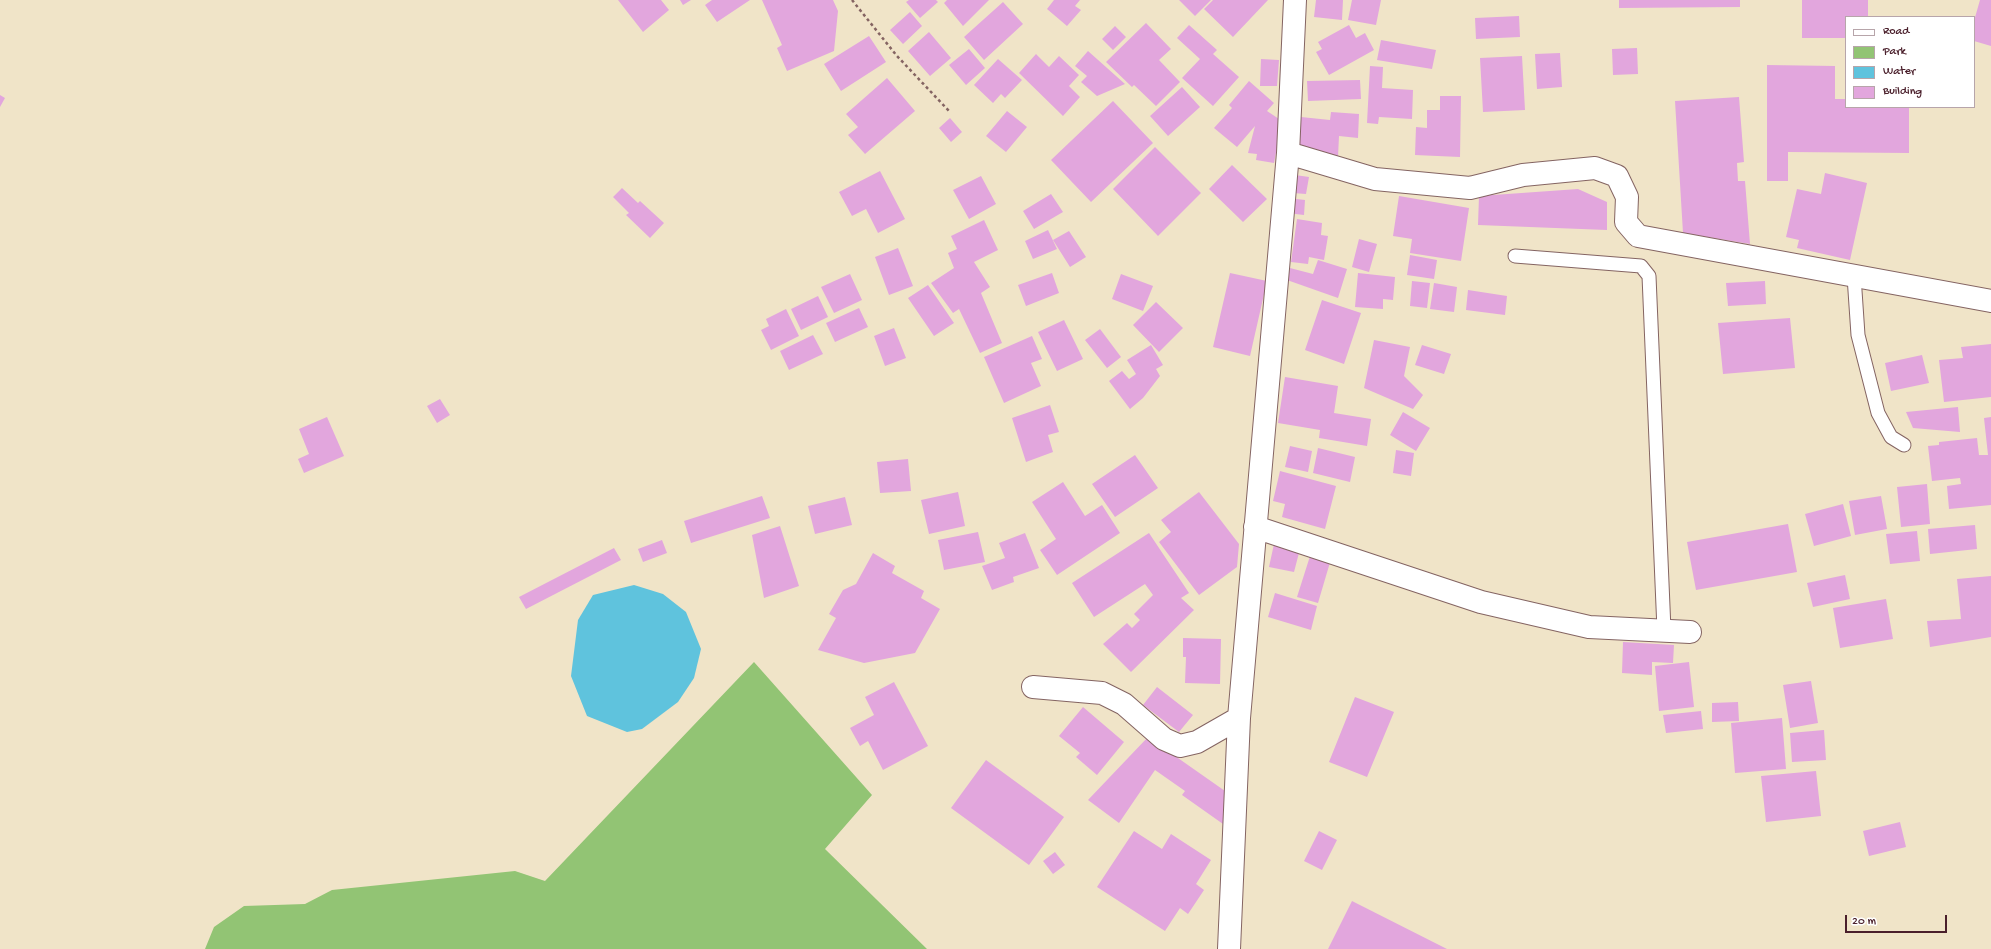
<!DOCTYPE html>
<style>
body{margin:0}
#map{position:relative;width:1991px;height:949px;overflow:hidden;background:#f0e4c8;font-family:"Gochi Hand",sans-serif}
canvas{display:block}
.legend{position:absolute;left:1845px;top:16px;width:130px;height:92px;box-sizing:border-box;background:#fff;border:1px solid #b7a5aa;margin:0;padding:5px 7px;list-style:none;font-size:12px;color:#4a1f2b}
.legend li{display:flex;align-items:center;gap:8px;height:20px}
.legend b{width:20px;border:1px solid #b7a5aa}
.scale{position:absolute;left:1845px;top:915px;width:102px;height:18px;box-sizing:border-box;border:2px solid #4a1f2b;border-top:0;padding-left:5px;font-size:12px;line-height:14px;white-space:nowrap;color:#4a1f2b;-webkit-text-stroke:3px #fff;paint-order:stroke}
</style>
<div id="map">
<canvas width="1991" height="949"></canvas>
<ul class="legend">
<li><b style="height:5px;background:#fff"></b>Road</li>
<li><b style="height:11px;background:#92c474"></b>Park</li>
<li><b style="height:11px;background:#5fc3dd"></b>Water</li>
<li><b style="height:11px;background:#e2a6dd"></b>Building</li>
</ul>
<div class="scale">20 m</div>
</div>
<script>
const ctx = document.querySelector('canvas').getContext('2d');
ctx.lineJoin = 'round';
function fill(path, color) { ctx.fillStyle = color; ctx.fill(path, 'evenodd'); }
const toPath = rows => new Path2D(rows.map(r => 'M' + r).join(''));
function strokePath(path, color, width, dash) { ctx.strokeStyle = color; ctx.lineWidth = width; ctx.lineCap = dash ? 'butt' : 'round'; ctx.setLineDash(dash || []); ctx.stroke(path); }
const green = toPath([
 [754,662,872,795,825,849,927,949,205,949,214,927,244,906,305,904,332,890,515,871,545,881]
]);
const water = toPath([
 [634,585,663,594,686,612,701,649,694,678,678,702,642,729,627,732,587,716,571,676,578,620,593,595]
]);
const building = toPath([
 [618,0,661,0,669,10,643,32],
 [680,0,691,0,683,5],
 [712,0,750,0,717,22,705,5],
 [762,0,833,0,838,11,834,51,787,71,777,48,782,45],
 [909,0,936,0,938,2,920,18,906,2],
 [947,0,989,0,963,26,944,3],
 [1054,0,1080,0,1075,6,1081,10,1067,26,1047,9],
 [1179,0,1211,0,1195,16],
 [1213,0,1268,0,1233,37,1204,9],
 [1316,0,1343,0,1342,20,1314,17],
 [1352,0,1381,0,1376,25,1348,20],
 [1619,0,1740,0,1740,7,1619,8],
 [1802,0,1868,0,1868,17,1846,17,1846,38,1802,38],
 [1980,0,1991,0,1991,46,1974,41,1974,21],
 [1003,2,1023,24,984,60,964,37],
 [910,12,922,26,903,44,890,30],
 [1519,16,1520,37,1476,39,1475,18],
 [1146,23,1171,49,1159,60,1180,82,1156,106,1134,85,1132,87,1106,62],
 [1189,25,1217,50,1213,54,1239,77,1213,106,1182,78,1200,59,1177,38],
 [1349,25,1356,38,1365,33,1374,50,1329,75,1316,52,1322,49,1318,42],
 [1115,26,1126,37,1113,50,1102,39],
 [929,32,951,58,930,76,908,51],
 [869,36,886,62,841,91,824,64],
 [1381,40,1436,50,1432,69,1377,60],
 [1637,48,1638,74,1613,75,1612,49],
 [969,49,985,68,966,85,949,65],
 [1088,51,1125,84,1097,96,1081,82,1087,76,1075,66],
 [1560,53,1562,87,1537,89,1535,54],
 [1036,54,1049,67,1059,56,1079,75,1069,86,1080,97,1063,116,1019,73],
 [1522,56,1525,110,1483,112,1480,58],
 [998,59,1022,80,1005,98,1001,94,993,103,974,85],
 [1261,59,1279,60,1277,86,1260,86],
 [1767,65,1835,66,1835,99,1846,99,1846,107,1909,107,1909,153,1788,152,1788,181,1767,181],
 [1370,66,1383,67,1382,88,1413,90,1412,119,1379,117,1378,124,1367,123],
 [887,78,915,111,865,154,848,135,858,127,846,114],
 [1360,80,1361,99,1308,101,1307,81],
 [1249,81,1274,103,1267,111,1282,121,1274,163,1256,160,1257,154,1248,153,1255,126,1237,147,1214,128,1232,108,1229,105],
 [1182,87,1200,107,1168,136,1150,116],
 [0,95,5,98,0,107],
 [1440,96,1461,96,1460,157,1415,155,1416,127,1427,128,1427,110,1440,110],
 [1739,97,1744,162,1737,163,1738,181,1745,181,1750,244,1683,233,1675,101],
 [1113,101,1153,143,1091,202,1051,160],
 [1007,111,1027,127,1006,152,986,136],
 [1331,112,1359,114,1358,138,1339,136,1338,157,1299,147,1301,117,1330,120],
 [950,118,962,132,951,142,939,128],
 [1155,147,1201,193,1158,236,1113,189],
 [1232,165,1267,199,1243,222,1209,189],
 [880,171,905,219,878,233,866,209,852,216,839,192],
 [1825,173,1867,183,1850,260,1797,248,1799,240,1786,237,1797,189,1821,194],
 [1295,175,1309,177,1306,194,1293,193],
 [981,176,996,204,969,219,953,190],
 [622,188,638,203,640,201,664,223,650,238,626,215,629,213,613,197],
 [1578,189,1607,202,1607,230,1478,225,1479,196],
 [1051,194,1063,212,1034,229,1023,211],
 [1399,196,1469,208,1461,261,1410,253,1412,239,1393,236],
 [1288,198,1305,200,1304,215,1287,213],
 [1297,219,1322,223,1321,235,1328,236,1324,260,1309,257,1308,264,1291,262],
 [984,220,998,250,974,262,990,287,981,293,1002,343,980,353,959,309,953,313,931,283,954,268,948,253,957,249,951,236],
 [1048,230,1057,249,1033,259,1025,241],
 [1069,231,1086,257,1070,267,1053,240],
 [1359,239,1377,244,1369,272,1352,267],
 [898,248,913,286,889,295,875,257],
 [1410,255,1437,260,1434,279,1407,275],
 [1318,260,1347,269,1338,298,1287,280,1290,268,1313,274],
 [1052,273,1059,293,1026,306,1018,285],
 [1230,273,1267,281,1250,356,1213,347],
 [1358,273,1395,277,1393,300,1383,299,1383,309,1355,307],
 [850,274,862,300,834,313,821,287],
 [1121,274,1153,286,1143,311,1112,299],
 [1412,281,1430,283,1427,308,1410,306],
 [1765,281,1766,304,1728,306,1726,283],
 [1434,283,1457,287,1454,312,1430,309],
 [928,285,954,323,934,336,908,298],
 [1468,290,1507,296,1505,315,1466,310],
 [818,296,828,317,801,330,791,309],
 [1322,300,1361,313,1344,364,1305,350],
 [1156,302,1183,328,1159,352,1133,325],
 [859,308,868,327,835,342,826,323],
 [786,309,799,336,771,350,761,330,769,326,766,319],
 [1790,318,1795,368,1723,374,1718,323],
 [1064,320,1083,359,1057,371,1038,332],
 [894,328,906,358,885,366,874,336],
 [1100,329,1121,357,1107,368,1085,340],
 [813,335,823,354,789,370,780,351],
 [1032,336,1042,359,1031,363,1041,386,1004,403,984,357],
 [1374,340,1410,347,1404,376,1423,395,1413,409,1364,388],
 [1991,344,1991,397,1944,402,1939,360,1963,358,1961,347],
 [1151,345,1163,365,1156,369,1160,376,1143,398,1130,409,1109,381,1122,371,1129,379,1136,374,1127,360],
 [1422,345,1451,354,1444,374,1415,365],
 [1922,355,1929,383,1891,391,1885,363],
 [1285,377,1338,386,1334,413,1371,419,1367,446,1319,438,1320,430,1278,423],
 [440,399,450,415,437,423,427,406],
 [1050,405,1059,432,1048,435,1053,452,1026,462,1012,418],
 [1958,407,1960,432,1913,428,1906,412],
 [1403,412,1430,428,1416,451,1390,435],
 [327,417,344,456,304,473,298,459,309,454,299,429],
 [1991,417,1991,505,1949,509,1947,486,1961,484,1960,478,1932,481,1928,446,1939,445,1939,442,1977,438,1979,455,1988,455,1984,418],
 [1290,446,1312,451,1308,472,1285,467],
 [1318,448,1355,457,1350,482,1313,473],
 [1396,450,1414,453,1411,476,1393,473],
 [1135,455,1158,488,1115,517,1092,484],
 [908,459,911,491,880,493,877,462],
 [1280,471,1336,486,1325,529,1282,517,1285,504,1273,501],
 [1063,482,1085,516,1102,505,1120,533,1057,575,1040,550,1056,539,1032,502],
 [1927,484,1930,524,1901,527,1897,487],
 [958,492,965,526,929,534,921,500],
 [1199,492,1239,544,1237,567,1199,595,1159,542,1171,532,1161,520],
 [762,496,770,518,691,543,684,521],
 [1881,496,1887,529,1855,535,1849,501],
 [845,497,852,525,815,534,808,506],
 [1843,504,1851,536,1814,546,1805,514],
 [1788,524,1797,572,1696,590,1687,542],
 [1975,525,1977,549,1930,554,1928,529],
 [780,526,799,586,764,598,752,535],
 [1917,531,1920,561,1890,564,1886,534],
 [978,532,985,562,944,570,938,540],
 [1025,533,1039,568,1013,577,1014,582,992,590,982,566,1005,558,999,543],
 [1149,533,1189,593,1181,598,1194,610,1131,672,1103,644,1127,623,1132,628,1140,620,1134,614,1153,595,1145,584,1094,617,1072,583],
 [662,540,667,553,643,562,638,549],
 [1274,544,1300,549,1294,572,1269,567],
 [614,548,621,560,526,609,519,597],
 [873,553,895,566,892,573,924,591,921,598,940,609,915,653,864,663,818,650,836,618,829,614,843,590,856,584],
 [1311,553,1331,559,1318,603,1297,597],
 [1845,575,1850,599,1813,607,1807,583],
 [1991,576,1991,637,1930,647,1927,621,1961,619,1957,579],
 [1275,593,1317,606,1311,630,1268,617],
 [1886,599,1893,639,1840,648,1833,608],
 [1183,638,1221,639,1220,684,1185,683,1186,657,1183,657],
 [1623,642,1674,645,1673,663,1652,662,1652,675,1622,673],
 [1689,662,1694,707,1659,711,1655,666],
 [1811,681,1818,723,1790,728,1783,685],
 [894,682,928,746,883,770,868,741,860,746,850,728,874,715,865,697],
 [1157,687,1193,715,1179,732,1143,705],
 [1355,697,1394,712,1367,777,1329,762],
 [1738,702,1739,721,1712,722,1712,703],
 [1083,707,1124,742,1097,775,1076,757,1080,753,1059,736],
 [1701,711,1703,729,1666,733,1663,715],
 [1782,718,1786,769,1735,773,1731,723],
 [1824,730,1826,760,1792,762,1790,733],
 [1148,737,1225,791,1223,824,1182,795,1185,791,1155,770,1119,823,1088,800],
 [986,760,1064,817,1029,865,951,808],
 [1816,771,1821,816,1766,822,1761,776],
 [1900,822,1906,847,1869,856,1863,831],
 [1134,831,1162,849,1171,834,1211,860,1196,884,1204,890,1188,914,1180,908,1165,931,1097,887],
 [1319,831,1337,840,1322,870,1304,861],
 [1055,852,1065,865,1053,874,1043,861],
 [1352,901,1447,949,1328,949]
]);
const path = toPath([
 [852,0,897,56,949,111]
]);
const lane = toPath([
 [1515,256,1641,266,1649,276,1664,630],
 [1854,276,1858,335,1878,413,1891,437,1904,445]
]);
const street = toPath([
 [1288,153,1375,179,1470,188,1523,175,1595,168,1617,176,1627,197,1626,222,1638,236,1991,301],
 [1255,527,1481,602,1589,627,1690,632],
 [1033,687,1102,693,1124,704,1164,739,1180,746,1197,742,1239,718],
 [1229,949,1239,718,1288,153,1295,0]
]);
fill(green, '#92c474');
fill(water, '#5fc3dd');
fill(building, '#e2a6dd');
strokePath(lane, '#846462', 15);
strokePath(street, '#846462', 24);
strokePath(path, '#846462', 2.5, [3, 3]);
strokePath(lane, '#fff', 13);
strokePath(street, '#fff', 22);
</script>
